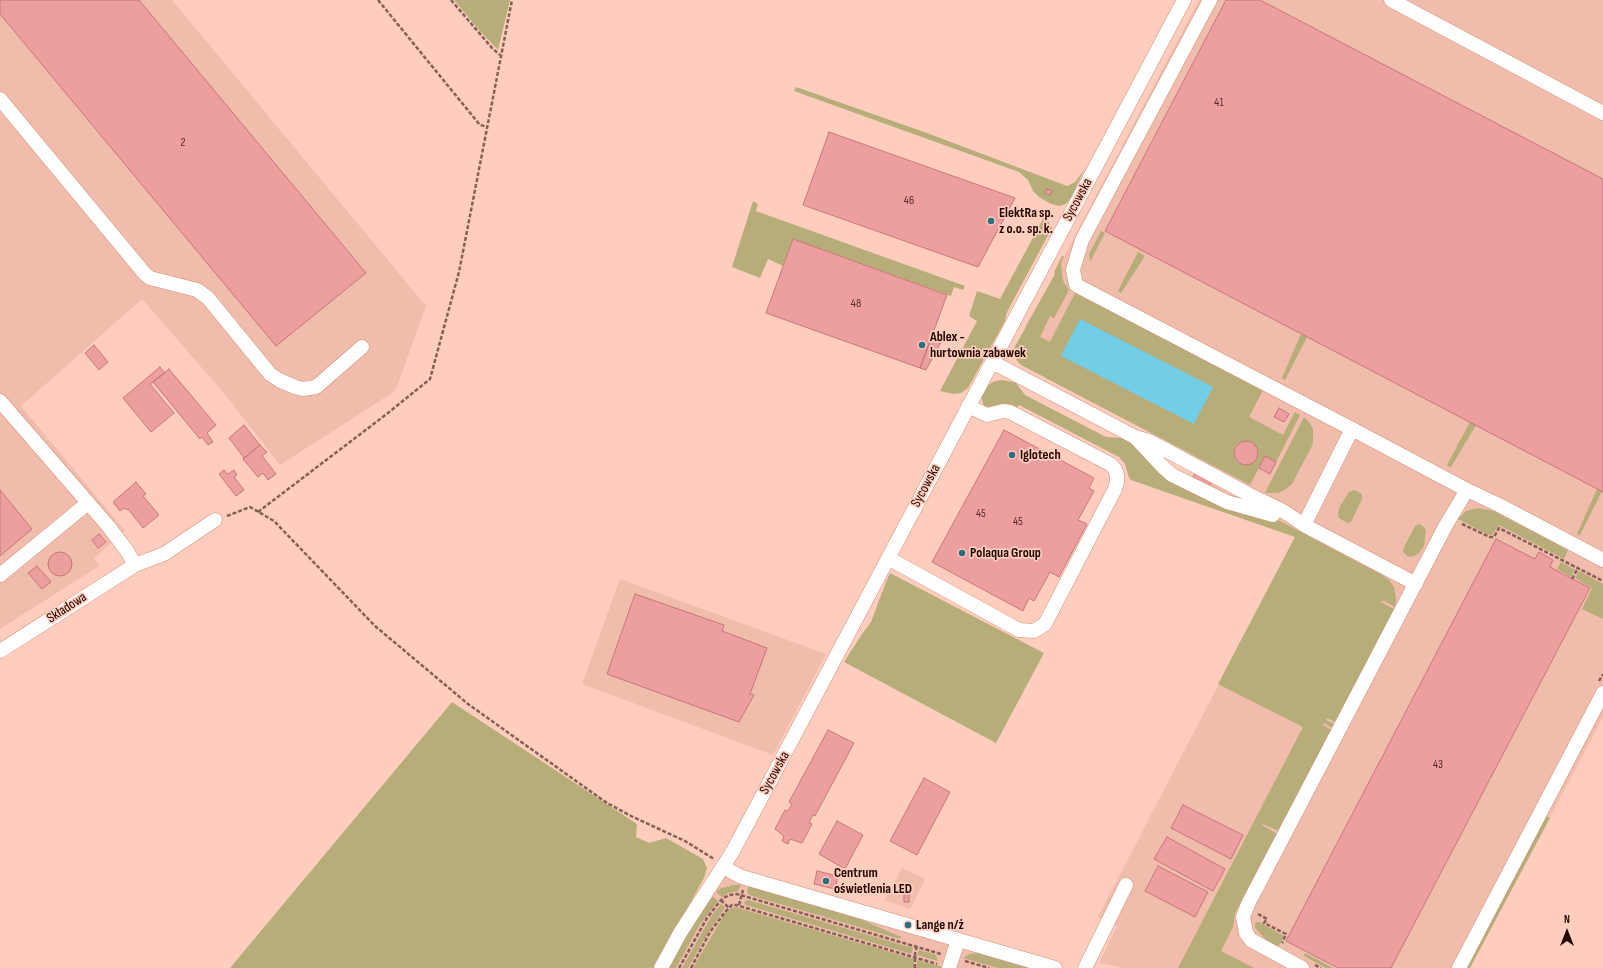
<!DOCTYPE html>
<meta charset="utf-8">
<style>
body{margin:0}
#map{position:relative;width:1603px;height:968px;overflow:hidden;background:#fecdbd;font-family:"Sofia Sans Condensed",sans-serif}
canvas{display:block}
.north{position:absolute;left:1547px;top:912px;width:40px;height:40px;-webkit-text-stroke:3px #fecdbd;paint-order:stroke;rotate:0deg;font-size:11px;font-weight:700;line-height:16px;text-align:center;color:#220701}
.north::after{content:'';display:block;margin:auto;width:14px;height:18px;background:#220701;clip-path:polygon(50% 0,100% 100%,50% 72%,0 100%)}
</style>
<div id="map">
<canvas width="1603" height="968"></canvas>
<div class="north">N</div>
</div>
<script>
const ctx = document.querySelector('canvas').getContext('2d');
ctx.lineJoin = 'round';
function fill(path, color) { ctx.fillStyle = color; ctx.fill(path, 'evenodd'); }
const toPath = rows => new Path2D(rows.map(r => 'M' + r).join(''));
function strokePath(path, color, width, dash) { ctx.strokeStyle = color; ctx.lineWidth = width; ctx.lineCap = dash ? 'butt' : 'round'; ctx.setLineDash(dash || []); ctx.stroke(path); }
function write(font, color, halo, rows, align = 'center') {
  ctx.font = font + ' "Sofia Sans Condensed",sans-serif'; ctx.lineWidth = 3.5; ctx.setLineDash([]); ctx.textBaseline = 'middle'; ctx.strokeStyle = halo; ctx.fillStyle = color; for (const [text, x, y, turn = 0] of rows) {
    ctx.save(); ctx.translate(x, y); ctx.rotate((+turn || 0) * Math.PI / 180); ctx.textAlign = isNaN(turn) ? turn : align; if (halo) ctx.strokeText(text, 0, 0); ctx.fillText(text, 0, 0); ctx.restore();
  }
}
const built = toPath([
 [0,0,172,0,426,306,396,389,392,393,280,465,223,392,142,299,21,406,125,531,94,558,99,566,0,629],
 [1199,0,1603,0,1603,717,1470,968,1125,968,1099,963,1117,926,1098,917,1295,537,1165,492,1192,478,1196,472,1185,456,1188,451,1041,373,1025,326,1047,289],
 [620,579,826,654,773,755,582,684],
 [902,868,925,879,910,909,885,900],
 [721,872,1055,968,661,968]
]);
const green = toPath([
 [454,0,510,0,498,50,479,30],
 [796,87,927,133,1067,186,1075,182,1084,170,1072,196,1066,204,1059,206,1051,204,1039,197,1033,191,1028,180,1019,172,794,91],
 [753,201,758,204,756,211,965,286,963,290,954,287,951,296,793,239,783,266,768,259,760,278,732,267],
 [1033,212,1047,219,1052,228,1007,312,1005,321,968,388,961,393,954,394,940,391,977,321,969,316,977,291,1000,299,1043,219,1030,213],
 [1101,231,1105,233,1090,262,1089,254],
 [1138,252,1145,256,1121,293,1118,291],
 [1062,256,1064,256,1061,263,1062,276,1064,283,1069,290,1054,318,1050,316,1040,337,1050,342,1075,293,1263,390,1249,417,1283,435,1295,412,1300,415,1276,462,1265,456,1250,485,1021,365,1018,362,1014,356,1013,350,1055,274,1054,272],
 [1301,334,1307,337,1285,380,1282,378],
 [1003,380,1016,383,1025,395,1106,437,1121,438,1133,444,1227,508,1243,515,1252,515,1278,520,1382,575,1389,580,1394,587,1396,599,1395,607,1382,600,1381,602,1394,609,1393,612,1335,722,1327,718,1326,720,1334,724,1332,728,1324,723,1323,725,1331,730,1278,831,1263,824,1262,825,1277,834,1235,913,1233,927,1221,951,1254,968,1178,968,1303,727,1218,684,1295,537,1131,480,1129,478,1125,464,1119,457,1019,405,1016,408,989,409,984,406,982,400,982,394,987,386,995,381],
 [1304,417,1310,423,1313,429,1313,444,1292,484,1286,489,1278,493,1265,493],
 [1470,422,1476,425,1451,467,1449,467,1447,465],
 [1597,489,1602,491,1580,535,1577,534],
 [1355,490,1362,494,1362,499,1351,522,1347,523,1339,518,1338,513,1340,506,1349,492],
 [1478,508,1493,511,1568,550,1564,559,1499,525,1492,535,1489,535,1458,519,1466,511],
 [1419,524,1424,527,1426,531,1424,546,1419,553,1414,556,1409,557,1403,552,1404,547,1415,526],
 [1561,562,1575,570,1571,577,1557,569],
 [1579,571,1603,584,1603,619,1582,609,1592,588,1575,578],
 [890,573,1044,653,996,743,844,662,862,634,871,622,886,582],
 [452,702,637,824,636,837,649,843,666,838,703,859,707,868,704,878,654,968,230,968],
 [1546,816,1550,818,1470,968,1466,968],
 [734,885,741,885,738,891,728,893,722,897,717,893,717,891,722,888],
 [749,886,858,918,901,937,900,939,749,895,747,891],
 [712,896,718,901,699,926,676,968,669,968,686,937],
 [748,900,913,948,911,954,746,905,744,903,745,901],
 [721,904,725,908,709,931,688,968,682,968,712,915],
 [735,907,914,959,914,968,693,968,724,915,730,909],
 [1259,922,1284,936,1278,947,1268,942,1255,928,1255,923],
 [919,950,936,955,938,961,917,955],
 [978,953,1025,967,1029,968,998,968,963,958,970,954],
 [1305,953,1333,968,1326,968,1304,956],
 [917,960,943,967,943,968,917,968]
]);
const water = toPath([
 [1080,319,1213,387,1194,424,1061,356]
]);
const building = toPath([
 [0,0,139,0,366,273,276,346,0,14,0,0],
 [1226,0,1260,0,1603,179,1603,492,1105,231,1226,0],
 [829,132,1015,198,978,267,803,205,829,132],
 [1047,189,1052,191,1050,195,1045,193,1047,189],
 [793,239,947,295,920,368,766,313,793,239],
 [933,334,942,340,926,370,920,368,933,334],
 [94,345,108,362,99,370,85,353,94,345],
 [160,367,165,373,150,384,174,413,151,432,123,398,160,367],
 [169,369,216,425,207,433,213,442,208,445,202,437,200,439,153,382,169,369],
 [1279,408,1289,414,1284,422,1274,417,1279,408],
 [244,425,260,445,244,458,229,438,244,425],
 [1004,430,1094,478,1089,488,1094,491,1078,520,1087,524,1059,577,1050,572,1034,601,1029,598,1023,611,932,562,1004,430],
 '1234 453a12 12 0 1 1 24 0a12 12 0 1 1-24 0Z',
 [260,445,267,452,262,456,276,474,268,480,263,473,258,477,243,459,260,445],
 [1265,456,1276,462,1270,474,1259,468,1265,456],
 [224,470,228,474,234,470,237,475,234,477,244,490,236,496,219,474,224,470],
 [1196,472,1212,481,1209,486,1192,478,1196,472],
 [136,482,146,494,143,496,159,515,143,528,128,509,127,510,124,508,120,511,113,502,136,482],
 [0,490,32,529,0,556,0,490],
 [99,534,106,542,98,548,92,540,99,534],
 [1496,539,1535,559,1539,552,1553,560,1550,567,1590,588,1391,968,1338,968,1286,941,1496,539],
 '48 564a12 12 0 1 1 24 0a12 12 0 1 1-24 0Z',
 [37,566,51,582,42,589,28,573,37,566],
 [635,594,724,625,722,631,767,648,750,694,754,695,739,722,607,674,635,594],
 [828,730,854,743,815,816,813,815,809,822,812,824,802,843,790,839,788,844,782,841,784,836,775,829,785,810,788,811,792,804,789,802,828,730],
 [924,778,950,792,917,855,890,841,924,778],
 [1183,805,1243,835,1231,859,1171,828,1183,805],
 [837,821,863,835,845,869,819,854,837,821],
 [1167,837,1225,869,1213,891,1154,859,1167,837],
 [1158,866,1208,892,1195,917,1145,891,1158,866],
 [817,871,838,876,835,889,814,884,817,871],
 [904,894,909,894,909,902,904,902,904,894]
]);
const path = toPath([
 [378,0,480,125,488,127],
 [451,0,492,48,500,55],
 [258,512,388,413,430,379,459,272,512,0],
 [227,516,250,507,274,521,375,626,468,704,607,803,633,817,685,841,714,859],
 [1462,524,1490,537,1494,537,1499,528,1603,581],
 [1572,579,1578,568],
 [1599,681,1603,674],
 [721,900,729,908],
 [739,905,743,890],
 [1258,914,1267,919,1264,923,1286,934,1282,943],
 [965,961,989,968],
 [1315,965,1321,968],
 [679,968,707,918,717,905,723,898,730,895,737,894,941,954],
 [691,968,710,932,725,912,732,905,736,905,937,964],
 [915,968,915,954,917,945]
]);
const minor = toPath([
 [1210,0,1082,240,1073,270,1076,285,1352,429,1304,525],
 [1391,0,1603,113],
 [0,99,145,274,150,278,197,290,208,298,270,374,279,380,295,387,303,389,316,387,362,347],
 [992,362,1135,437,1149,441,1248,494,1283,511,1304,525,1416,584],
 [0,401,109,527,127,551,135,565],
 [1352,429,1467,490],
 [1136,438,1163,467,1172,475,1227,502,1273,515],
 [888,558,1019,630,1034,631,1045,624,1115,489,1117,482,1117,475,1115,469,1110,464,1010,412,1003,411,987,415,968,406],
 [0,575,88,503],
 [0,651,135,565,164,554,215,520],
 [724,866,732,872,742,877,1055,968],
 [661,968,680,933,733,851,1184,0],
 [949,968,958,940],
 [1085,968,1126,885],
 [1302,968,1251,940,1246,933,1243,917,1248,904,1446,525,1467,490,1499,505,1603,560],
 [1459,968,1603,693]
]);
const markers = [
 [991,221,4,"#2b6e80"],
 [922,345,4,"#2b6e80"],
 [1012,455,4,"#2b6e80"],
 [962,553,4,"#2b6e80"],
 [826,881,4,"#2b6e80"],
 [908,925,4,"#2b6e80"]
];
const numberNames = [
 ["41",1219,103],
 ["2",183,143],
 ["46",909,201],
 ["48",856,304],
 ["45",981,514],
 ["45",1018,522],
 ["43",1438,765]
];
const streetNames = [
 ["Sycowska",1078,200,-62],
 ["Sycowska",926,486,-62],
 ["Składowa",67,608,-33],
 ["Sycowska",775,773,-61]
];
const poiNames = [
 ["ElektRa sp.",999,213],
 ["z o.o. sp. k.",999,229],
 ["Ablex -",930,337],
 ["hurtownia zabawek",930,353],
 ["Iglotech",1020,455],
 ["Polaqua Group",970,553],
 ["Centrum",834,873],
 ["oświetlenia LED",834,889],
 ["Lange n/ż",916,925]
];
fill(built, '#f0bcab');
fill(green, '#b7ad79');
fill(water, '#72cde7');
fill(building, '#ed9e9f');
strokePath(building, '#c77778', 1);
strokePath(minor, '#d88b72', 15);
strokePath(path, '#856056', 2.5, [4, 2]);
strokePath(minor, '#fff', 14);
for (const [x, y, r, color] of markers) { const dot = new Path2D(); dot.arc(x, y, r, 0, 2 * Math.PI); ctx.fillStyle = color; ctx.fill(dot); strokePath(dot, '#fecdbd', 1.5); }
write('12px', '#552d28', null, numberNames);
write('14px', '#220701', '#fecdbd', streetNames);
write('bold 14px', '#220701', '#fecdbd', poiNames, 'left');
</script>
